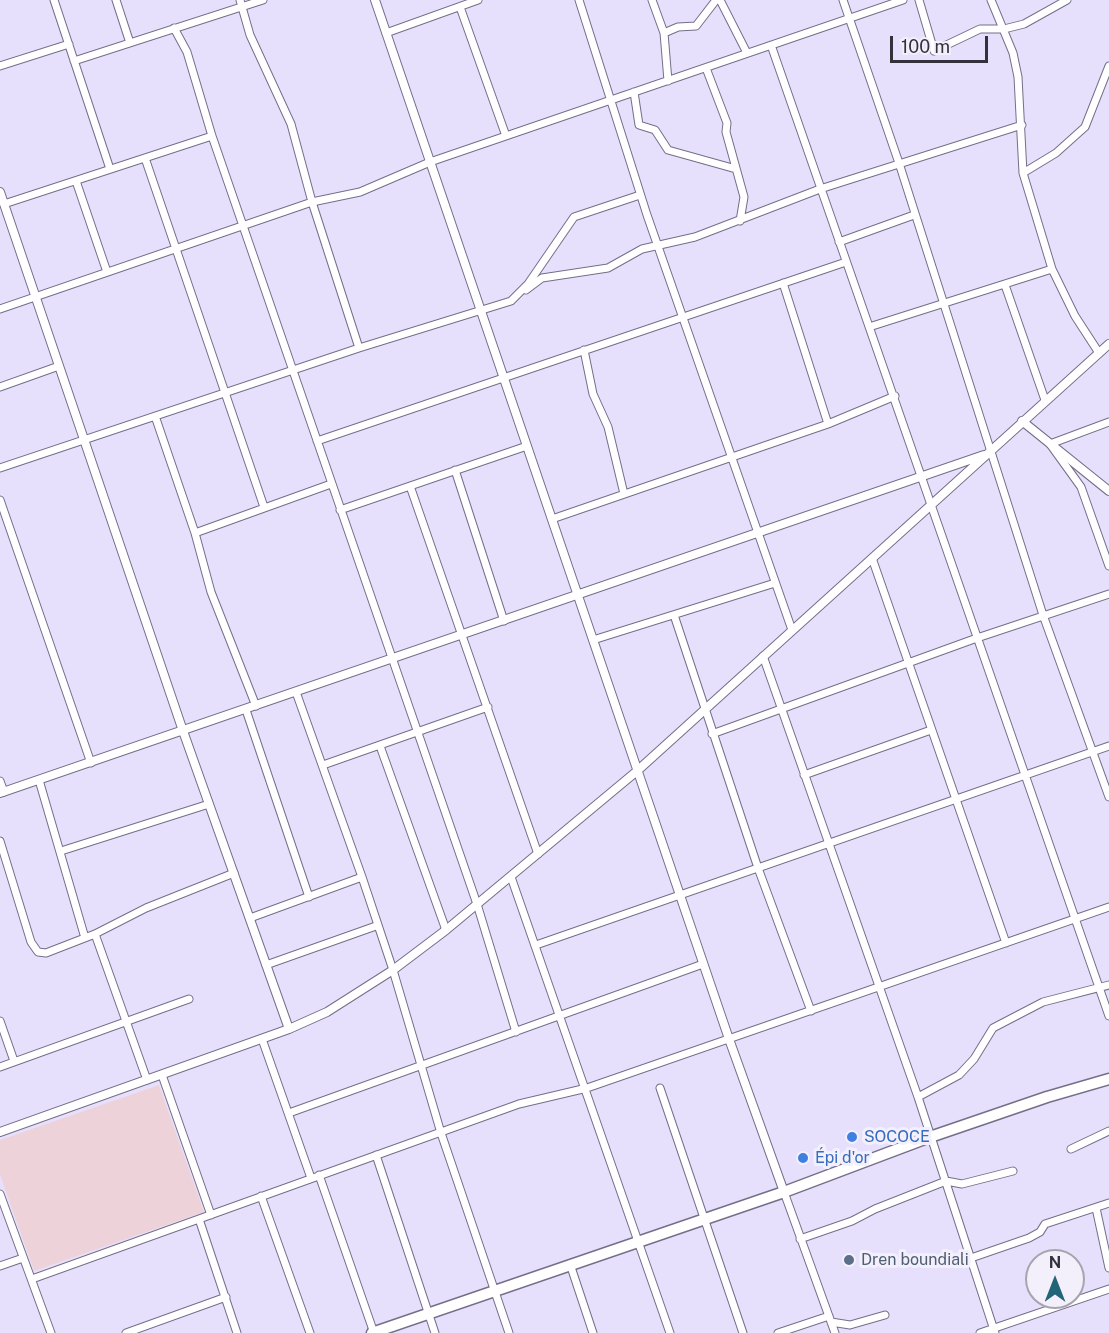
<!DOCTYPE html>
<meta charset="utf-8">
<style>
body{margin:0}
#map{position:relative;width:1109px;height:1333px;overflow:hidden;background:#e7e0fd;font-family:"Public Sans",sans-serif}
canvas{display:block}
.north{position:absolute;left:1025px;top:1249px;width:60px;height:60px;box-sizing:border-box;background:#f3f0fc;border:2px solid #a7a4af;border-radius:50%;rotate:0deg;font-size:16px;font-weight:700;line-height:24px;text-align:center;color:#34313c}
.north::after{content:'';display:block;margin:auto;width:21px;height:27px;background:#236578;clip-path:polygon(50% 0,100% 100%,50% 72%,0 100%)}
.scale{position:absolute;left:890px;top:36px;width:98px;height:27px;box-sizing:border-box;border:3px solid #34313c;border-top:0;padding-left:8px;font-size:18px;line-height:21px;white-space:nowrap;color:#34313c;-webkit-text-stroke:4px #f3f0fc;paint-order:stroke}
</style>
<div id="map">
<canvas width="1109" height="1333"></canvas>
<div class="north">N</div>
<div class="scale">100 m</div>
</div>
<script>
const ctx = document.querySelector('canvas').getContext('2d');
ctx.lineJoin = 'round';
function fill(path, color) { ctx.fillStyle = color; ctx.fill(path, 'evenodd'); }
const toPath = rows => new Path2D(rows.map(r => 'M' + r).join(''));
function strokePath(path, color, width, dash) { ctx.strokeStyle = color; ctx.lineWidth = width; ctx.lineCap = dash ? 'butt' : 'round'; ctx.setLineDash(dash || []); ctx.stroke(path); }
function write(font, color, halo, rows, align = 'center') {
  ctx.font = font + ' "Public Sans",sans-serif'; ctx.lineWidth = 6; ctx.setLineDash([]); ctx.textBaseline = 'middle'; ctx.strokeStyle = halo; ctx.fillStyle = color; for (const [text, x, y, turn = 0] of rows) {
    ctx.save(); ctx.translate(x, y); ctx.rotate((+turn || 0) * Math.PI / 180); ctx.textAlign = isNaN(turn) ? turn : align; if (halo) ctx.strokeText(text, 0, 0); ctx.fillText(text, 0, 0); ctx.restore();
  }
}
const education = toPath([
 [159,1085,204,1212,34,1271,0,1175,0,1140]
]);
const minor = toPath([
 [54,0,110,169],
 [116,0,130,43],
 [240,0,250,35,291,124,312,202,359,348],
 [579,0,647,215,792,630],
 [652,0,664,33,668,81],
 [720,0,747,53],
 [843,0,899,163,1043,615,1109,797],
 [919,0,934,51,980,29,1004,29,1024,24,1067,0],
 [991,0,1013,53,1018,77,1023,173,1052,269,1075,316,1099,353],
 [460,7,506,136],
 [174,28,187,52,212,136,477,904,516,1032],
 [386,33,478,0],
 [664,33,678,27,696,26,716,0],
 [771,45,1109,1016],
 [74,61,263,0],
 [0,66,69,44],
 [706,68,727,123,726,132,744,197,740,221],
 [634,92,639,125,655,130,668,150,736,169],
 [145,158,264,507],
 [1023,173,1056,153,1085,127,1109,66],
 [76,181,107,272],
 [4,204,212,136],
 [839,242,914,215],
 [783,283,828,424],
 [1005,285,1045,400],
 [526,290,542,278,608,268,642,249,695,237,820,189,1022,125],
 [0,309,312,202,360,192,430,162,903,0],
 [869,327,1052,269],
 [584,350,593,394,608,427,624,494],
 [0,387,59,366],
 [155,416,195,533,211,592,256,706],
 [1109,422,1050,444,1081,487,1109,566],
 [317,441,846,262],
 [0,468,359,348,511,301,528,284,574,217,640,195],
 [455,470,504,621],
 [410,486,538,854],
 [0,500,91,763],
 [340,510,527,446],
 [552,519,828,424,895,396],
 [195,533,331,484],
 [872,558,1006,943],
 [674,615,758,868,811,1011],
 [593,640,775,583],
 [763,656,918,1097,995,1333],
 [296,692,362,877,393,970,441,1133,509,1333],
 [246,710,309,897],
 [712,734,977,638,1109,594],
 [380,746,446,930],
 [323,765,488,707],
 [804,775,931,730],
 [39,780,85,938],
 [0,781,4,792],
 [0,841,31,942,38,952,46,953,95,934,146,908,234,873],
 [61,851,209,804],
 [511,877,670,1333],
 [250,918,362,877],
 [95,934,147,1080],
 [536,945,1109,746],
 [266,965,376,926],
 [0,1021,14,1061],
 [262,1039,311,1178],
 [0,1067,189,999],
 [162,1075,211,1215],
 [660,1088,743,1333],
 [918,1097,959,1075,974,1059,993,1028,1043,1002,1109,985],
 [289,1113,703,964],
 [1071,1149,1109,1131],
 [376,1155,435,1333],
 [319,1175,374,1333],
 [784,1192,835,1333],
 [0,1194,51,1333],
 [261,1196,310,1333],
 [1096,1208,1109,1268],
 [199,1219,237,1333],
 [800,1239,852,1221,875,1209,946,1181,962,1184,1013,1171],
 [971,1258,1029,1238,1040,1232,1045,1224,1109,1203],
 [570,1264,593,1333],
 [0,1266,23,1258],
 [32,1279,519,1104,587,1088,1109,907],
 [831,1322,850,1325,885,1315],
 [126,1333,226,1297],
 [778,1333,829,1316],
 [980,1333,1109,1289]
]);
const tertiary = toPath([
 [375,0,729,1039,784,1192],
 [0,192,183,731,289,1029],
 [1022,421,1109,491],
 [0,793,984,455],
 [0,1132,289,1029,327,1012,393,970,446,930,637,771,1109,344]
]);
const primary = toPath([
 [372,1333,784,1192,930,1137,1047,1097,1109,1079]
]);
const markers = [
 [852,1137,6,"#3f7fe0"],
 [803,1158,6,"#3f7fe0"],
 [849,1260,6,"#5c6f8a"]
];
const shopNames = [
 ["SOCOCE",864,1137],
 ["Épi d'or",815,1158]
];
const serviceNames = [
 ["Dren boundiali",861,1260]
];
fill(education, '#edd3d9');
strokePath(minor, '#756e88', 9);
strokePath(tertiary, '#756e88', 10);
strokePath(primary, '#756e88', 13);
strokePath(minor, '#fff', 7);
strokePath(tertiary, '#fff', 8);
strokePath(primary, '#fff', 10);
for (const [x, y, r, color] of markers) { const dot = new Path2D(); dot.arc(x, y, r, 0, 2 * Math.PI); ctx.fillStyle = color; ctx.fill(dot); strokePath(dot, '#f3f0fc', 2); }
write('16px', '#366cbe', '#f3f0fc', shopNames, 'left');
write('16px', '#4e5e75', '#f3f0fc', serviceNames, 'left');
</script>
